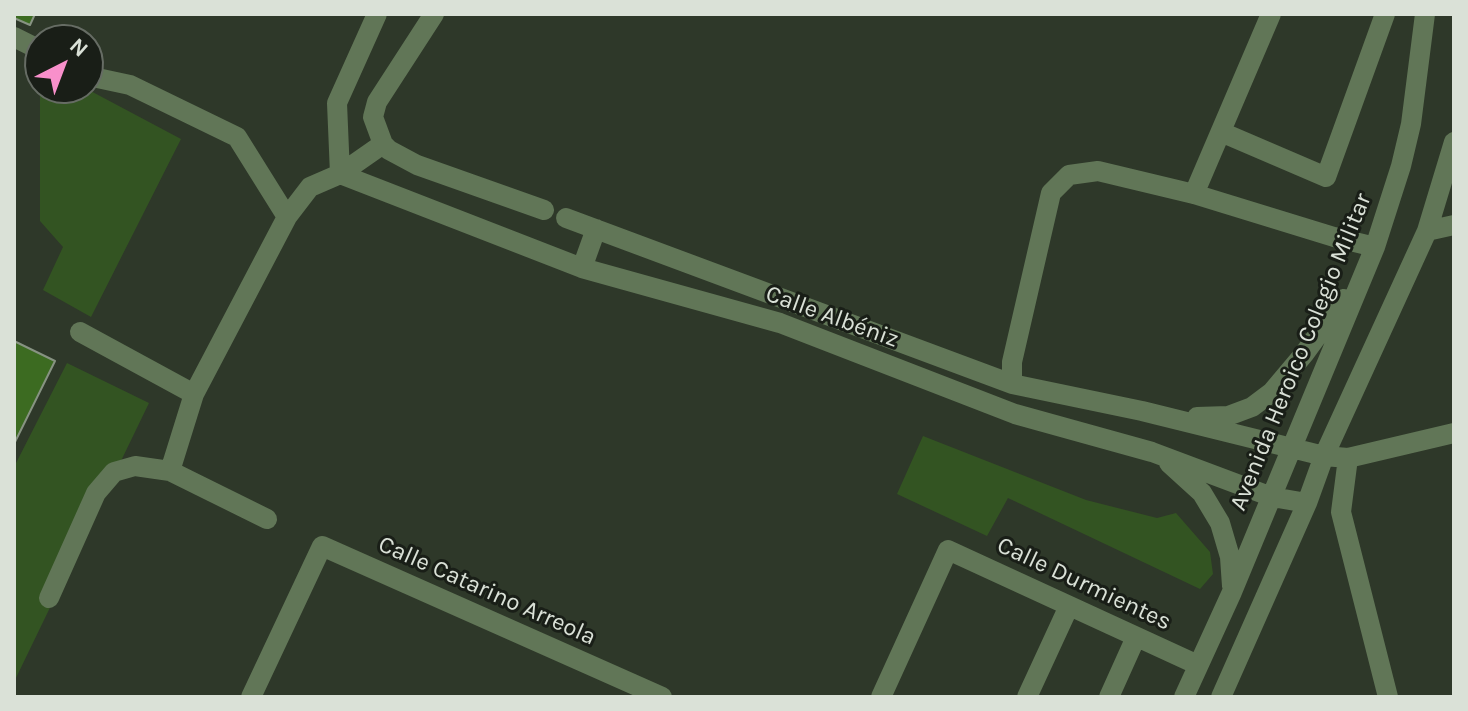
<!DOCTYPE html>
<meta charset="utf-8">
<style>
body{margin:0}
#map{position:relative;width:1468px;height:711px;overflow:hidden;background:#2e3829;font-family:Karla,sans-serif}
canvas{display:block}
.frame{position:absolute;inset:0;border:16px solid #dae1d7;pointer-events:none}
.north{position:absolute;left:24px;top:24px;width:80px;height:80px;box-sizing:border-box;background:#191e17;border:2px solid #666c64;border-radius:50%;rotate:42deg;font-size:22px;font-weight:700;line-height:32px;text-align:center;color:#dae1d7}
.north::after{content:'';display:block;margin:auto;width:28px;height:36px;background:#f890cb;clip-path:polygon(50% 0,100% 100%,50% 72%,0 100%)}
</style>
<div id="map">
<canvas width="1468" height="711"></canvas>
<div class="frame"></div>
<div class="north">N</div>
</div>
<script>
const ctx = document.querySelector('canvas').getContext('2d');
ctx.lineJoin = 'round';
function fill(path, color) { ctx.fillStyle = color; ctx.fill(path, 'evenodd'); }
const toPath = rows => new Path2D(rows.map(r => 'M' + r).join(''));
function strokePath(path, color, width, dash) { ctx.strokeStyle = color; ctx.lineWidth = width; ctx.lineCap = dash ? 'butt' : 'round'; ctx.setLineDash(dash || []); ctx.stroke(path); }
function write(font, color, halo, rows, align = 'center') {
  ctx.font = font + ' Karla,sans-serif'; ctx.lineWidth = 6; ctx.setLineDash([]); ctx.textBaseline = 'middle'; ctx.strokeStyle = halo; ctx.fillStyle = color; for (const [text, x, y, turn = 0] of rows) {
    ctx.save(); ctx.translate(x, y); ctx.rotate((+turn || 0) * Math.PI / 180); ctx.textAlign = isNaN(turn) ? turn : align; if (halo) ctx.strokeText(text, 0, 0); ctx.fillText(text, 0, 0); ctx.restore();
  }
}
const green = toPath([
 [40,78,40,88,85,88,181,139,91,317,43,290,63,247,40,221],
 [67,363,149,403,14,682,14,467],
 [923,436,1086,500,1157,518,1176,513,1210,552,1213,574,1200,589,1008,498,987,536,897,494]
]);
const building = toPath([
 [14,14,35,14,30,25,14,18,14,14],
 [14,341,55,361,14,444,14,341]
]);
const minor = toPath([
 [434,14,377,102,373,117,383,144,389,150,417,165,544,210],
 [14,37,40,50],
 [88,76,130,85,237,137,287,217],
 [1221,132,1326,177,1385,14],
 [340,174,582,268,780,323,1015,414,1152,452,1272,497,1307,503],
 [340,174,337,103,377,14],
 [1194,194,1271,14],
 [566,218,1012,384,1142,411,1324,456,1348,458,1454,433],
 [1427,231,1454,225],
 [582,268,596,229],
 [80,332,194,394],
 [1012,384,1012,362,1051,193,1069,175,1098,171,1194,194,1334,237,1375,247],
 [1197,417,1228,416,1252,407,1272,392,1304,354,1344,299],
 [1348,458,1341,512,1388,697],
 [1169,463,1202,493,1220,523,1230,557,1232,586],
 [170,471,194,394,287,217,310,187,340,174,383,144],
 [49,598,96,493,114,472,135,466,170,471,267,519],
 [251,697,322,546,662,697],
 [881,697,948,550,1198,665],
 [1027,697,1069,606],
 [1109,697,1136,637],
 [1184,697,1232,592,1375,247,1401,166,1411,124,1425,14],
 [1221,697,1307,503,1324,456,1427,231,1454,142]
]);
const streetNames = [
 ["Calle Albéniz",832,317,20],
 ["Avenida Heroico Colegio Militar",1301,352,-68],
 ["Calle Durmientes",1084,584,25],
 ["Calle Catarino Arreola",487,591,24]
];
fill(green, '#335422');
fill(building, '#3c6b21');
strokePath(building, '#879382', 2);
strokePath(minor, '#617657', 20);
write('24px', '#dae1d7', '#191e17', streetNames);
</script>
